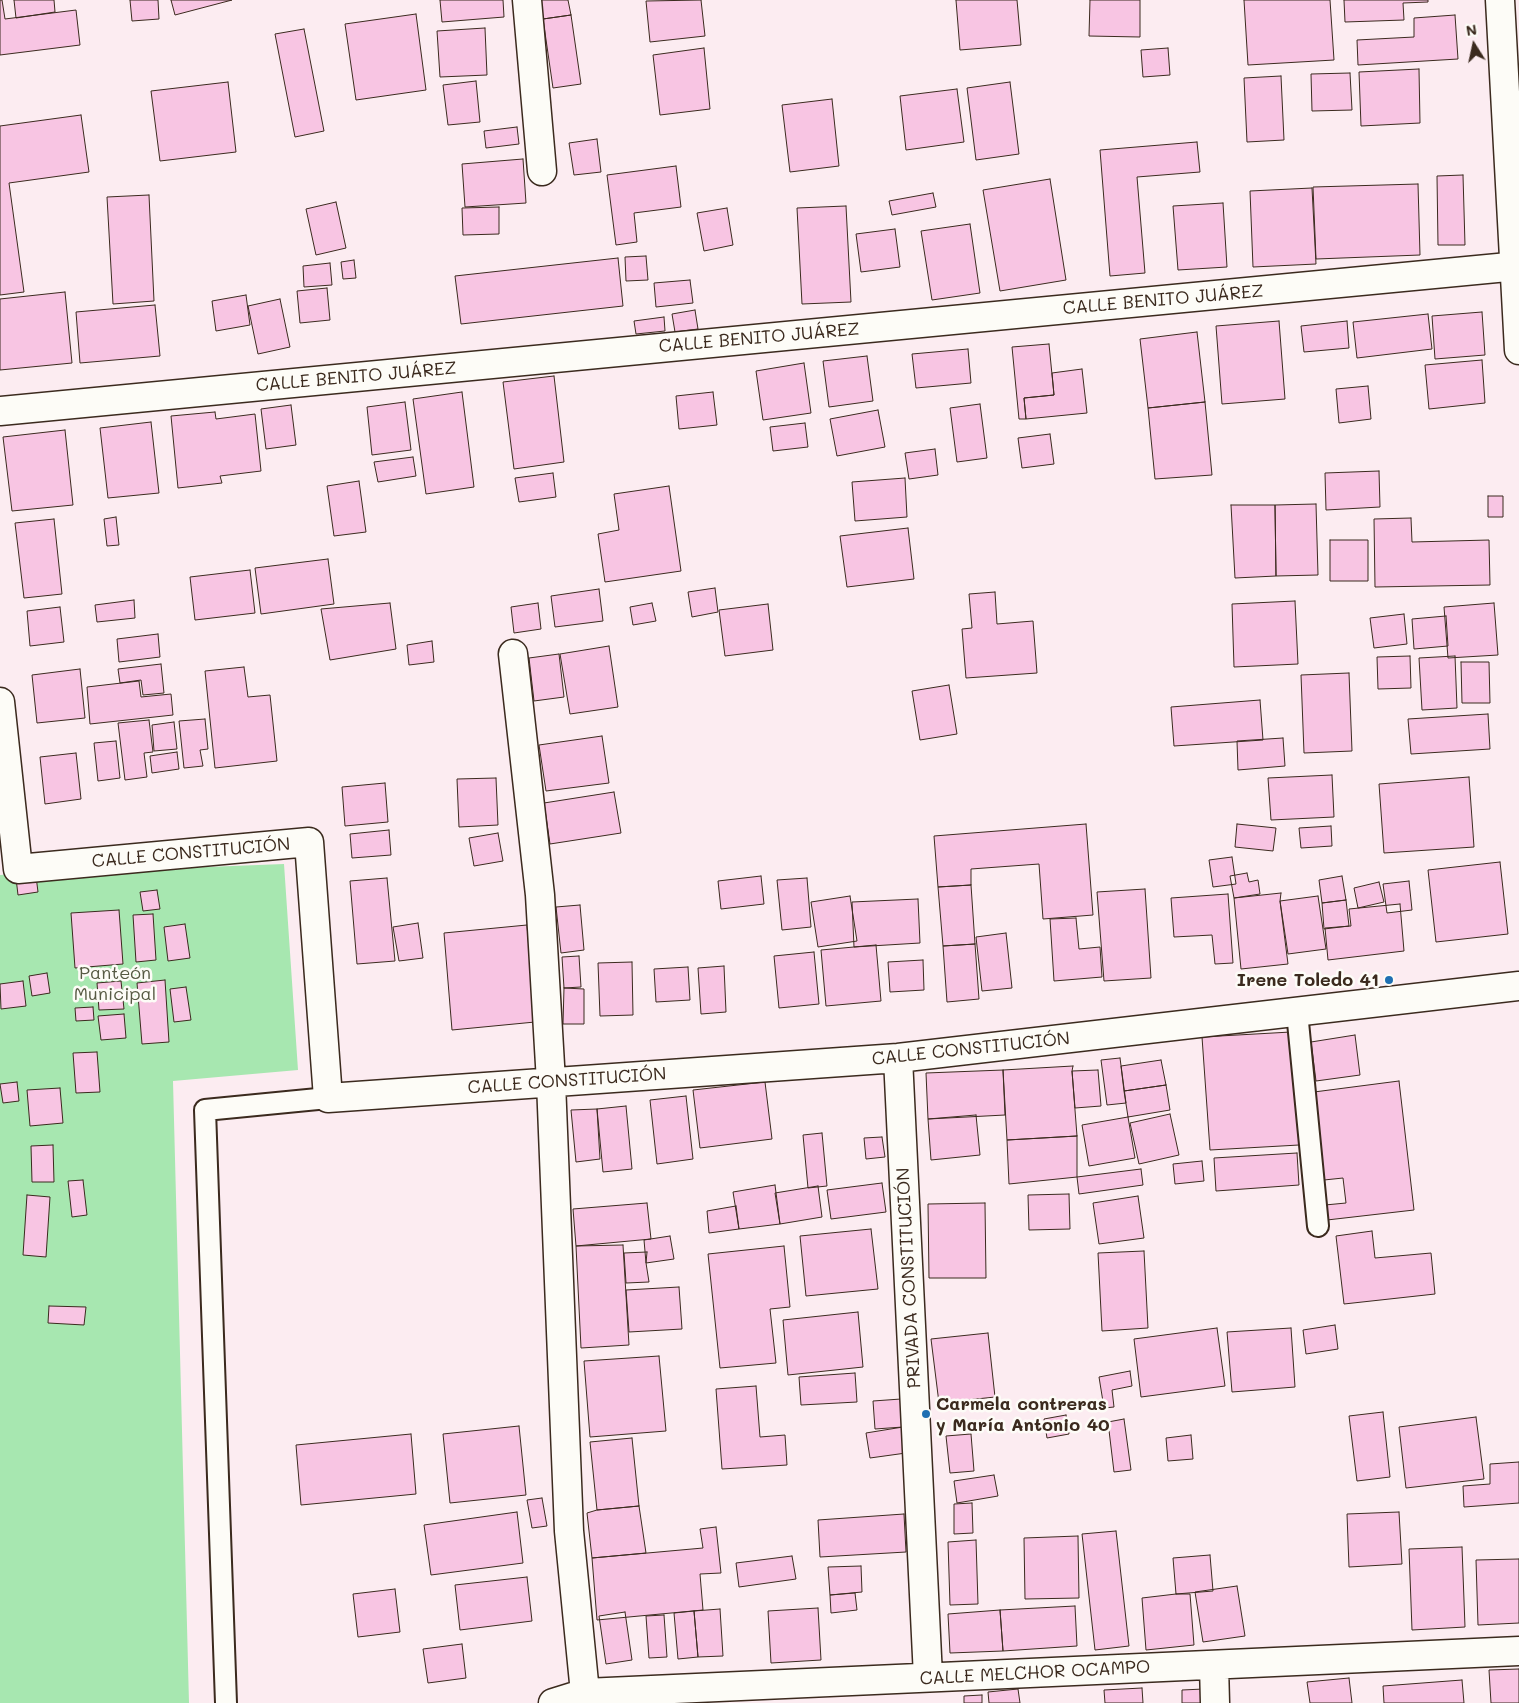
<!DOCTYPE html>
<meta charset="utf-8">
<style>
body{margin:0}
#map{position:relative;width:1519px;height:1703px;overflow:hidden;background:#fcecf1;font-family:Mali,sans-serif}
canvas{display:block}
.north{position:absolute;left:1449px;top:20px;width:50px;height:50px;-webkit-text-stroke:4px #fdfcf7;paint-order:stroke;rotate:350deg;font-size:14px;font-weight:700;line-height:20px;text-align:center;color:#3b2a1e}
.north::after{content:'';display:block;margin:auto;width:18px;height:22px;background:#3b2a1e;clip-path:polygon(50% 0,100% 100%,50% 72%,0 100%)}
</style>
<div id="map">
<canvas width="1519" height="1703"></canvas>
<div class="north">N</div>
</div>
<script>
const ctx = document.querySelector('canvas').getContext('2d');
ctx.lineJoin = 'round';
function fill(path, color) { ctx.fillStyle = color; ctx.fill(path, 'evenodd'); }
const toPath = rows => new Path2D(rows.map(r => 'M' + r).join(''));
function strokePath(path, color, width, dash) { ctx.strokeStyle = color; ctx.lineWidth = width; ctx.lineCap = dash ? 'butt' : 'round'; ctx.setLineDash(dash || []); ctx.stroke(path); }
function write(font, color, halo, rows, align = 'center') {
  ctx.font = font + ' Mali,sans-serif'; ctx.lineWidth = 5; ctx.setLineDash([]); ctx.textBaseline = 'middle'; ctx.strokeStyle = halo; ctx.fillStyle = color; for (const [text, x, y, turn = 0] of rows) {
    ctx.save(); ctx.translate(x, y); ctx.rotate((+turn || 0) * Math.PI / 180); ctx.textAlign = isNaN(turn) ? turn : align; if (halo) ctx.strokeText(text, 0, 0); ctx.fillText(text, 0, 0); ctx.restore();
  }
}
const green = toPath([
 [284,864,298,1070,173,1081,189,1703,0,1703,0,875]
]);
const building = toPath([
 [0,0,2,0,5,19,76,10,80,45,0,55,0,0],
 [14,0,54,0,55,12,16,18,14,0],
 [130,0,158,0,159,19,132,21,130,0],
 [171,0,232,0,175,15,171,0],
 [440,0,503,0,504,17,442,22,440,0],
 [541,0,568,0,571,15,543,19,541,0],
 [701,0,705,36,650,42,646,1,701,0],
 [956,0,1017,0,1021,45,960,50,956,0],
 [1090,0,1140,0,1140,37,1089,36,1090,0],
 [1244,0,1330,0,1334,60,1248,65,1244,0],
 [1344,0,1428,0,1428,2,1403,3,1404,20,1345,22,1344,0],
 [416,14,426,90,356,100,345,24,416,14],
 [571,15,581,84,553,88,543,19,571,15],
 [1455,15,1458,59,1358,65,1357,40,1414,37,1414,18,1455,15],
 [485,28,487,75,440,77,437,31,485,28],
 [304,29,324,131,295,137,275,34,304,29],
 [704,48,710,109,660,115,653,55,704,48],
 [1168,48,1170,75,1143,77,1141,50,1168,48],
 [1419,69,1420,123,1361,126,1359,72,1419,69],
 [1350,73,1352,110,1312,111,1311,74,1350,73],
 [1281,76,1284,140,1247,142,1244,78,1281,76],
 [476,81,480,122,448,125,443,85,476,81],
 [228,82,236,152,160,161,151,91,228,82],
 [1010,82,1019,154,976,160,967,88,1010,82],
 [957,89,964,142,906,150,900,96,957,89],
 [832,99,839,166,790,172,782,105,832,99],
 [81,115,89,172,9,183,24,292,0,295,0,126,81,115],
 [517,127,519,144,486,148,484,131,517,127],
 [597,139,601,172,574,175,569,143,597,139],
 [1197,142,1200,172,1137,177,1145,273,1110,276,1100,150,1197,142],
 [523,159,526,203,465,207,462,164,523,159],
 [676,166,681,207,634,213,637,242,616,245,607,175,676,166],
 [1463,175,1465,245,1438,245,1437,176,1463,175],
 [1050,179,1066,280,1000,291,983,190,1050,179],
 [1418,184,1420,255,1316,259,1313,187,1418,184],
 [1312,188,1316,264,1253,267,1250,191,1312,188],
 [933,193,936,207,892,215,889,201,933,193],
 [149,195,154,301,113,304,107,197,149,195],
 [336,202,346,248,316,255,306,209,336,202],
 [1223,203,1227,267,1178,270,1173,206,1223,203],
 [846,206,851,302,802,304,797,208,846,206],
 [499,207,499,234,463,235,462,208,499,207],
 [727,208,733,245,704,251,697,213,727,208],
 [970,224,980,293,932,300,921,231,970,224],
 [895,229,900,267,861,272,856,234,895,229],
 [646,256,648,280,626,281,625,257,646,256],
 [618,258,623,306,461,324,455,276,618,258],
 [354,260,356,278,343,279,341,262,354,260],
 [330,263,332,285,304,287,303,266,330,263],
 [690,280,693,303,656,307,654,283,690,280],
 [327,288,330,320,300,323,297,291,327,288],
 [65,292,72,363,0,370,0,299,65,292],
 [246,295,250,325,216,331,212,301,246,295],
 [280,299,290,347,258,354,248,306,280,299],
 [155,305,160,356,80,363,76,312,155,305],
 [695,310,698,329,675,332,672,314,695,310],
 [1482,312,1485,355,1435,359,1432,316,1482,312],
 [1428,314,1432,349,1357,358,1353,322,1428,314],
 [664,317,665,331,636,334,634,321,664,317],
 [1279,321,1285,399,1222,404,1216,326,1279,321],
 [1347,321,1349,348,1304,352,1301,326,1347,321],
 [1197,332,1205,402,1148,408,1140,339,1197,332],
 [1049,344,1054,395,1024,398,1026,419,1019,419,1012,347,1049,344],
 [968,349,971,383,916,388,912,354,968,349],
 [867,356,873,401,829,407,823,361,867,356],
 [1482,360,1485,403,1429,409,1425,365,1482,360],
 [804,363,811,413,763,420,756,371,804,363],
 [1082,369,1087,413,1026,419,1024,398,1054,395,1052,373,1082,369],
 [554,376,564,462,514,469,503,382,554,376],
 [1368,386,1371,419,1339,423,1336,389,1368,386],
 [462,392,474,487,426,494,413,399,462,392],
 [713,392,717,425,679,429,676,396,713,392],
 [405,402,411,450,372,455,367,407,405,402],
 [1205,402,1212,475,1155,479,1148,408,1205,402],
 [980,404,987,458,957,462,950,408,980,404],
 [291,405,296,445,266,449,261,409,291,405],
 [878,410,885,447,837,456,830,419,878,410],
 [215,412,216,419,255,414,261,471,220,476,222,483,178,488,171,416,215,412],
 [151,422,159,493,108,498,100,428,151,422],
 [805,423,808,447,773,451,770,427,805,423],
 [65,430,73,505,12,511,3,437,65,430],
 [1050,434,1054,464,1022,468,1018,438,1050,434],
 [935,449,938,475,909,479,905,453,935,449],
 [413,457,416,476,378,482,374,462,413,457],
 [1379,471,1380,507,1326,510,1325,473,1379,471],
 [553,473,556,497,519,502,515,478,553,473],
 [905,478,907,517,855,521,852,482,905,478],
 [359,481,366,532,334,536,327,486,359,481],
 [669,486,681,571,605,582,598,534,619,530,614,494,669,486],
 [1488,496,1503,496,1503,517,1488,517,1488,496],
 [1316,504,1318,575,1276,576,1275,505,1316,504],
 [1231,505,1275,505,1276,576,1235,578,1231,505],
 [116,517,119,545,107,546,104,519,116,517],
 [1411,518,1412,542,1489,540,1490,585,1375,587,1374,519,1411,518],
 [54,519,62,594,24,598,15,523,54,519],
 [908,528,914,579,847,587,840,536,908,528],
 [1330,540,1368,540,1368,581,1330,581,1330,540],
 [328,559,334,604,261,614,255,568,328,559],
 [250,570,255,613,195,620,190,577,250,570],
 [715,588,718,612,692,617,688,592,715,588],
 [599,589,603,621,555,627,551,596,599,589],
 [995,592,997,624,1033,621,1037,673,966,678,962,629,972,628,969,594,995,592],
 [134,600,135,618,97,622,95,605,134,600],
 [1295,601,1298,664,1234,667,1232,604,1295,601],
 [390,603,396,649,330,660,321,609,390,603],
 [538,603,541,629,514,633,511,607,538,603],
 [652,603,656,621,633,625,630,607,652,603],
 [1494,603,1498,655,1448,658,1444,607,1494,603],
 [768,604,773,650,725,656,719,610,768,604],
 [60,607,64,642,30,646,27,611,60,607],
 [1404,614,1407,644,1374,648,1370,618,1404,614],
 [1446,616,1448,646,1414,649,1412,619,1446,616],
 [158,634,160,657,119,662,117,639,158,634],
 [432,641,434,662,409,665,407,645,432,641],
 [609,646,618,707,570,714,560,654,609,646],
 [559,654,564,697,534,701,529,658,559,654],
 [1410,656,1411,688,1378,689,1377,657,1410,656],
 [1455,656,1457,708,1422,710,1419,658,1455,656],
 [1461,662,1489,662,1490,703,1462,703,1461,662],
 [161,664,164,693,143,695,141,680,120,683,118,669,161,664],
 [244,667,248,697,270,695,277,761,215,768,205,671,244,667],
 [80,669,85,718,37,723,32,675,80,669],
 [1349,673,1352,751,1304,753,1301,675,1349,673],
 [139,681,141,697,171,694,173,715,90,724,87,687,139,681],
 [949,685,957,734,920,740,912,691,949,685],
 [1260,700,1263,740,1174,746,1171,707,1260,700],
 [1488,714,1490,749,1411,754,1408,719,1488,714],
 [205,719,208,749,200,750,203,766,184,768,179,721,205,719],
 [149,720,153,752,144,753,147,777,125,780,118,723,149,720],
 [174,722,177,749,154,751,152,725,174,722],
 [602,736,609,783,546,791,539,745,602,736],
 [1283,738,1285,766,1238,770,1237,741,1283,738],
 [116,741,120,778,98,781,94,743,116,741],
 [177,752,179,769,152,773,150,756,177,752],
 [76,753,81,799,45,804,40,757,76,753],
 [1332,775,1334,817,1271,820,1268,778,1332,775],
 [1469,777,1474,847,1384,853,1379,784,1469,777],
 [496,778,498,825,459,827,457,779,496,778],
 [385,783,388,822,345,826,342,787,385,783],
 [614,792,621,833,550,844,544,803,614,792],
 [1086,824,1093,915,1043,919,1039,864,971,869,971,885,938,887,934,836,1086,824],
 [1237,824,1276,828,1273,851,1235,847,1237,824],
 [1331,826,1332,846,1301,848,1299,828,1331,826],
 [389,830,391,855,352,858,350,834,389,830],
 [498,833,503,861,474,866,469,838,498,833],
 [1232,857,1236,884,1213,887,1209,860,1232,857],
 [1500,862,1508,934,1436,942,1428,870,1500,862],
 [1247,873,1249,882,1258,880,1260,894,1234,898,1230,876,1247,873],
 [36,876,38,892,18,895,16,878,36,876],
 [761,876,764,904,721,909,718,881,761,876],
 [1342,876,1346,900,1322,903,1319,880,1342,876],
 [387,878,395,961,357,964,350,881,387,878],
 [807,878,811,927,782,930,777,880,807,878],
 [1409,881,1412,910,1387,913,1383,884,1409,881],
 [1379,882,1384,902,1358,908,1354,888,1379,882],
 [971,885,975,944,943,946,938,887,971,885],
 [1145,889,1151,978,1104,981,1097,892,1145,889],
 [157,890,160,909,143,911,140,892,157,890],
 [1281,893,1280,901,1288,964,1241,969,1234,898,1281,893],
 [1228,894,1233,963,1215,964,1212,935,1174,937,1171,898,1228,894],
 [850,896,857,941,818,947,811,902,850,896],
 [1318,896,1326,949,1288,954,1280,901,1318,896],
 [918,899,920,943,854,947,852,902,918,899],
 [1346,900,1349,926,1324,929,1322,903,1346,900],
 [1400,904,1404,951,1328,960,1325,928,1351,926,1349,909,1400,904],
 [580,905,584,950,561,953,556,907,580,905],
 [119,910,123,964,75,968,71,913,119,910],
 [153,914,156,960,136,962,133,915,153,914],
 [1076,918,1079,949,1100,947,1102,977,1054,981,1050,919,1076,918],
 [418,923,423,958,399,961,393,927,418,923],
 [185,924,190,958,168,961,164,927,185,924],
 [527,925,535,1022,452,1030,444,933,527,925],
 [1006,933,1012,988,982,991,976,937,1006,933],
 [975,944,979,999,947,1002,943,946,975,944],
 [876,945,881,1001,826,1006,821,950,876,945],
 [814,952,819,1004,779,1008,774,956,814,952],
 [579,956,581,987,564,988,562,957,579,956],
 [923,960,924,990,890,992,888,962,923,960],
 [632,962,633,1015,600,1016,598,963,632,962],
 [724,966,726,1012,701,1014,698,968,724,966],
 [688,967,690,1000,656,1002,654,969,688,967],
 [47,973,50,993,32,996,29,976,47,973],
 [165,980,169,1042,142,1044,137,983,165,980],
 [23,981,26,1006,1,1009,0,984,23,981],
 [121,981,124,1009,99,1010,97,983,121,981],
 [186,987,191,1020,174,1022,170,989,186,987],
 [564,988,584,989,584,1024,563,1024,564,988],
 [93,1007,94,1020,76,1021,75,1008,93,1007],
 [124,1014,126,1038,101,1040,98,1016,124,1014],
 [1291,1032,1299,1145,1210,1150,1202,1037,1291,1032],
 [1355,1035,1360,1075,1316,1081,1311,1042,1355,1035],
 [97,1052,100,1092,76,1093,73,1053,97,1052],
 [1120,1058,1126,1103,1107,1105,1101,1060,1120,1058],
 [1161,1060,1166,1085,1124,1091,1121,1066,1161,1060],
 [1073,1066,1072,1071,1077,1136,1007,1140,1003,1070,1073,1066],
 [1003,1070,1005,1115,928,1119,926,1073,1003,1070],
 [1098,1070,1101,1106,1075,1108,1072,1071,1098,1070],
 [1399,1081,1414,1210,1327,1220,1325,1205,1346,1203,1343,1178,1324,1180,1314,1092,1399,1081],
 [17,1082,19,1101,3,1103,0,1084,17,1082],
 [765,1082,772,1139,700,1148,693,1090,765,1082],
 [1166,1085,1170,1110,1128,1117,1124,1091,1166,1085],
 [60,1088,63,1123,30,1126,27,1090,60,1088],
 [686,1096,693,1159,657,1164,650,1100,686,1096],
 [626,1106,632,1169,603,1172,597,1109,626,1106],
 [597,1109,600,1159,576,1162,571,1110,597,1109],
 [1170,1114,1179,1155,1139,1164,1130,1123,1170,1114],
 [976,1115,980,1155,931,1160,928,1119,976,1115],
 [1128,1117,1135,1158,1089,1166,1082,1125,1128,1117],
 [822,1133,827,1186,808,1188,803,1135,822,1133],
 [1077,1136,1077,1177,1009,1184,1007,1140,1077,1136],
 [882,1137,885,1157,866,1159,864,1138,882,1137],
 [53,1145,54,1182,32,1182,31,1146,53,1145],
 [1297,1153,1299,1185,1216,1191,1214,1158,1297,1153],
 [1202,1161,1204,1181,1175,1184,1173,1164,1202,1161],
 [1141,1169,1143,1185,1079,1194,1077,1177,1141,1169],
 [83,1180,87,1215,72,1217,68,1181,83,1180],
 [882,1183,886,1212,831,1219,827,1190,882,1183],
 [775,1185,780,1224,739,1229,733,1192,775,1185],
 [818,1186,822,1217,780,1224,775,1193,818,1186],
 [1069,1194,1070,1229,1029,1230,1028,1195,1069,1194],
 [27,1195,50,1197,46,1257,23,1255,27,1195],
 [1138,1196,1144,1238,1099,1244,1093,1203,1138,1196],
 [647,1203,651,1239,576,1246,573,1209,647,1203],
 [985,1203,986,1278,929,1278,928,1204,985,1203],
 [736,1206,739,1229,709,1233,707,1211,736,1206],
 [871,1229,878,1289,806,1296,800,1236,871,1229],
 [1372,1231,1375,1258,1431,1253,1435,1294,1344,1304,1336,1236,1372,1231],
 [670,1236,674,1259,646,1263,644,1240,670,1236],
 [623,1245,629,1345,581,1348,576,1246,623,1245],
 [784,1246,790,1307,770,1309,776,1363,720,1368,708,1254,784,1246],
 [1144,1251,1148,1328,1102,1331,1098,1253,1144,1251],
 [647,1252,646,1263,649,1282,626,1283,624,1253,647,1252],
 [679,1287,682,1329,629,1332,626,1290,679,1287],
 [49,1306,86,1307,84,1325,48,1323,49,1306],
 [858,1312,863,1367,788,1375,783,1320,858,1312],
 [1335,1325,1338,1349,1306,1354,1303,1330,1335,1325],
 [1217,1328,1225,1386,1141,1397,1134,1339,1217,1328],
 [1291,1328,1295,1387,1232,1392,1227,1332,1291,1328],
 [988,1333,995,1397,939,1403,931,1339,988,1333],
 [659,1356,666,1431,590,1437,584,1361,659,1356],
 [1130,1371,1132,1386,1112,1390,1114,1407,1104,1408,1099,1377,1130,1371],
 [855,1373,857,1402,801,1405,799,1377,855,1373],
 [756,1386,760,1437,785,1435,787,1465,722,1469,716,1389,756,1386],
 [901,1399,903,1427,875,1429,873,1401,901,1399],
 [1383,1412,1390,1477,1357,1481,1349,1416,1383,1412],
 [1066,1415,1069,1434,1047,1438,1044,1419,1066,1415],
 [1476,1417,1484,1479,1406,1488,1399,1427,1476,1417],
 [1124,1419,1131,1470,1114,1472,1108,1422,1124,1419],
 [519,1426,526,1495,450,1503,443,1434,519,1426],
 [903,1427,906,1453,870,1458,866,1433,903,1427],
 [411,1434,416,1494,301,1505,296,1445,411,1434],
 [971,1434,974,1471,950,1473,946,1436,971,1434],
 [1191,1435,1193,1459,1168,1461,1166,1438,1191,1435],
 [632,1438,639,1506,597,1510,590,1442,632,1438],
 [1519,1462,1519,1503,1464,1507,1463,1486,1490,1484,1490,1464,1519,1462],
 [994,1475,998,1496,957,1503,954,1481,994,1475],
 [542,1498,547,1526,532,1528,527,1500,542,1498],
 [972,1503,973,1533,954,1534,954,1504,972,1503],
 [639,1506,646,1553,592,1558,587,1513,597,1510,639,1506],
 [517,1512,523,1563,431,1575,424,1525,517,1512],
 [1399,1512,1402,1564,1349,1567,1347,1514,1399,1512],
 [904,1514,906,1552,820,1557,818,1520,904,1514],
 [716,1527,721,1573,700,1574,703,1610,597,1620,592,1558,703,1548,700,1529,716,1527],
 [1116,1531,1129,1646,1095,1650,1082,1534,1116,1531],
 [1078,1536,1079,1598,1025,1599,1024,1538,1078,1536],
 [976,1540,978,1604,950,1605,948,1542,976,1540],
 [1462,1547,1465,1627,1412,1630,1409,1549,1462,1547],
 [1210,1555,1213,1591,1176,1594,1173,1558,1210,1555],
 [792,1556,796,1579,739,1587,736,1563,792,1556],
 [1519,1559,1519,1623,1478,1625,1476,1560,1519,1559],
 [861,1566,862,1592,830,1595,828,1567,861,1566],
 [527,1577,532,1621,460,1630,455,1585,527,1577],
 [1237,1586,1245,1636,1203,1642,1195,1592,1237,1586],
 [395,1589,400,1632,358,1637,353,1594,395,1589],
 [855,1593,857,1610,831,1613,830,1595,855,1593],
 [1176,1594,1190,1594,1194,1645,1146,1650,1142,1598,1176,1594],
 [1075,1606,1077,1646,1003,1651,1000,1610,1075,1606],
 [818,1608,821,1660,771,1663,768,1611,818,1608],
 [720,1609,723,1656,698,1657,694,1611,720,1609],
 [1000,1610,1003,1651,950,1653,948,1614,1000,1610],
 [694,1611,698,1657,678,1659,674,1613,694,1611],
 [625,1612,632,1660,606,1664,599,1616,625,1612],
 [664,1615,667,1657,649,1658,646,1616,664,1615],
 [462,1644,466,1678,428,1683,423,1649,462,1644],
 [1519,1669,1519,1703,1491,1703,1489,1670,1519,1669],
 [1349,1678,1352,1703,1310,1703,1307,1682,1349,1678],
 [1462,1680,1464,1703,1384,1703,1383,1686,1462,1680],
 [1142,1688,1143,1703,1105,1703,1104,1690,1142,1688],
 [1018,1689,1020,1703,989,1703,988,1692,1018,1689],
 [1204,1689,1204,1703,1182,1703,1182,1690,1204,1689],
 [982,1695,982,1703,964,1703,964,1696,982,1695]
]);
const lane = toPath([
 [1297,1012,1318,1226],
 [226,1703,205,1110,328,1098]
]);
const street = toPath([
 [527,0,542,171],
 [0,411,1519,266],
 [513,654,540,895,551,1082,569,1531,586,1703],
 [0,702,18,869,309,842,328,1098,898,1058,1519,986],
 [898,1058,928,1677],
 [1214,1665,1215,1703],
 [553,1703,585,1693,1519,1651]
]);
const secondary = toPath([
 [1500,0,1519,350]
]);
const markers = [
 [1389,980,5,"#1f6fb2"],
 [926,1414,5,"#1f6fb2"]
];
const streetNames = [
 ["CALLE BENITO JUÁREZ",1163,300,-5],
 ["CALLE BENITO JUÁREZ",759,338,-5],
 ["CALLE BENITO JUÁREZ",356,377,-5],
 ["CALLE CONSTITUCIÓN",191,853,-5],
 ["CALLE CONSTITUCIÓN",971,1049,-6],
 ["CALLE CONSTITUCIÓN",567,1081,-4],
 ["PRIVADA CONSTITUCIÓN",909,1278,-93],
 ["CALLE MELCHOR OCAMPO",1035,1673,-3]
];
const parkNames = [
 ["Panteón",115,973],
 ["Municipal",115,994]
];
const poiNames = [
 ["Irene Toledo 41",1379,980],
 ["Carmela contreras",936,1404,"left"],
 ["y María Antonio 40",936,1425,"left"]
];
fill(green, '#a7e7b0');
fill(building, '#f8c5e3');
strokePath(building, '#3b2a1e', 1);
strokePath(lane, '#3b2a1e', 24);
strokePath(street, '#3b2a1e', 31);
strokePath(secondary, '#3b2a1e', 31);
strokePath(lane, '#fdfcf7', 20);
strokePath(street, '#fdfcf7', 28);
strokePath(secondary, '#fdfcf7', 28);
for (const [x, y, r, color] of markers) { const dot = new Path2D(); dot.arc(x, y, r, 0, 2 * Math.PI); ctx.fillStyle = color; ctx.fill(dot); strokePath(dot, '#fdfcf7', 2); }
write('18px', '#3b2a1e', '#fdfcf7', streetNames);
write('18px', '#565942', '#fdfcf7', parkNames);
write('bold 18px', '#3b2a1e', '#fdfcf7', poiNames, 'right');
</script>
